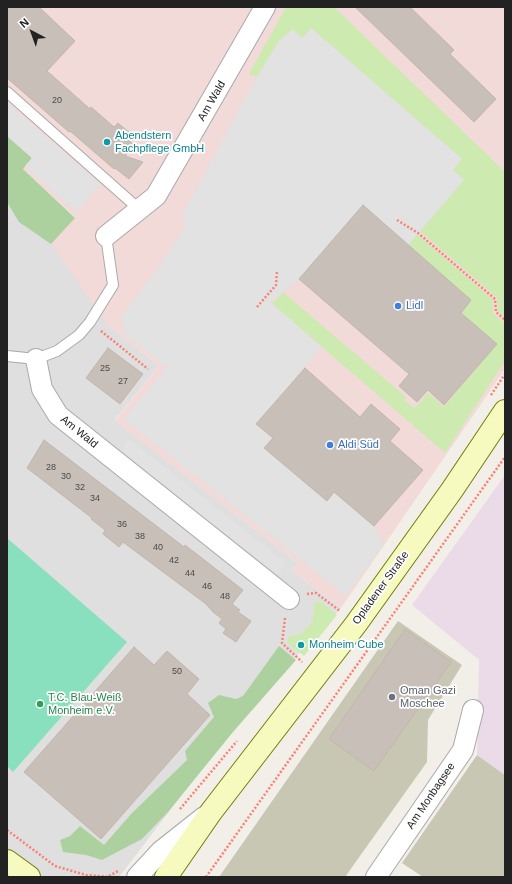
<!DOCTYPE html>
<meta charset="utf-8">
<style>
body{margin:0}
#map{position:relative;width:512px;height:884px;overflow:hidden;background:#f2efe9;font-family:Helvetica,sans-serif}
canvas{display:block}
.frame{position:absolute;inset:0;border:8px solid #222;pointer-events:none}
.north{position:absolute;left:12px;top:12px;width:40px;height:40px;-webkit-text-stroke:3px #fff;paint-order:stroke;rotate:319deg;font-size:11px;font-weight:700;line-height:16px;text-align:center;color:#222}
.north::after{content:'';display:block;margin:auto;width:14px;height:18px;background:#222;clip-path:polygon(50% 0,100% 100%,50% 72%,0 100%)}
</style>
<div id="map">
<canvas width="512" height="884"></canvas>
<div class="frame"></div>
<div class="north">N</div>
</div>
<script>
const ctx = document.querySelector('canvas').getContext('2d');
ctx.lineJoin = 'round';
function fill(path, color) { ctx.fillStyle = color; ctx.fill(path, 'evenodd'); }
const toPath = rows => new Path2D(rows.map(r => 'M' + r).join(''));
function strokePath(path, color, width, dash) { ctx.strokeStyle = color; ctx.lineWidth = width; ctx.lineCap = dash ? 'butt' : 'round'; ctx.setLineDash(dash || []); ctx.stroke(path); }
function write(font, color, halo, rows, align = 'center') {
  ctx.font = font + ' Helvetica,sans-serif'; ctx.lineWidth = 3.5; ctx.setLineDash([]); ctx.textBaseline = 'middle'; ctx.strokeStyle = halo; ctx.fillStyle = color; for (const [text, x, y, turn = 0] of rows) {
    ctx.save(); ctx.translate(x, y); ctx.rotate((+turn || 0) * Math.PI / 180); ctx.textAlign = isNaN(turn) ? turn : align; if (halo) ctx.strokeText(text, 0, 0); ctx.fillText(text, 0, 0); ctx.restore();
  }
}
const residential = toPath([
 [7,154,75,218,108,325,159,366,115,420,298,563,292,571,341,608,250,706,119,877,7,877]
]);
const commercial = toPath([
 [7,7,505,7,505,369,341,608,292,571,298,563,115,421,159,366,108,325,51,244,75,217,7,154]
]);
const industrial = toPath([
 [505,475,505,775,477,755,479,660,412,605]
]);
const construction = toPath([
 [398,621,462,665,428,720,427,762,345,877,219,877],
 [477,755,505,775,505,877,423,877,402,863]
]);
const grass = toPath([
 [286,7,334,7,505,172,505,318,498,311,497,298,420,231,464,180,453,170,462,159,311,28,302,39,292,30,279,41,257,77,249,74],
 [417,234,493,300,493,313,505,324,505,361,445,453,272,304,283,292,406,397,404,400,415,408,428,393,444,407,497,344,461,313,471,300,408,245],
 [321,602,337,615,304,656,287,643,288,637,300,634,310,625,314,615,314,603]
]);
const forest = toPath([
 [7,136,32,158,23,169,75,218,51,244,19,222,7,202],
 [279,646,296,660,233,732,168,812,142,839,102,860,86,855,63,852,60,840,70,836,80,826,104,845,132,813,187,760,185,751,214,717,208,703,219,695,236,699,243,696]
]);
const pitch = toPath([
 [7,538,127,642,13,772,7,766]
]);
const parking = toPath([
 [311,28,462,159,453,170,464,180,408,245,363,205,299,279,270,302,322,347,256,424,273,438,265,448,326,501,334,492,374,526,384,544,346,596,124,419,167,367,124,334,122,315,152,276,185,228,182,215,257,77,279,41,293,29,302,38],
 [7,103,101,185,76,212,25,166,32,158,7,136],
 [129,439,286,563,278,574,197,512,121,450]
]);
const building = toPath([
 [7,7,39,7,75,41,47,71,90,109,91,107,114,127,118,123,130,133,126,138,134,145,125,156,143,162,129,179,115,168,114,169,70,131,69,132,7,78,7,7],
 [355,7,410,7,454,50,450,54,496,99,474,122,355,7],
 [363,205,471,300,461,313,497,344,444,405,428,390,417,402,399,386,409,374,299,279,363,205],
 [108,348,143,374,120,404,86,378,108,348],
 [305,368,360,417,371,404,400,429,390,441,423,470,374,526,334,492,327,501,264,448,273,438,256,424,305,368],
 [44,440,184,547,185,545,243,590,232,604,240,610,238,612,251,621,236,642,223,633,226,629,219,623,222,619,213,612,206,604,123,542,119,547,103,534,105,530,91,519,92,518,27,468,44,440],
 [405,629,451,662,374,771,329,739,405,629],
 [134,647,154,665,167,651,199,679,187,694,210,715,101,839,24,772,134,647]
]);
const path = toPath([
 [397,220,418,233,495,299,496,312,505,320],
 [257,307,276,285,277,271],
 [101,331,148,369],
 [491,395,505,374],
 [307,594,316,593,340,611],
 [285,618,282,643,302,662],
 [180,809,237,741],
 [7,830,55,866,86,875,109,877],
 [109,876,118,871],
 [206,877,505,457]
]);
const lane = toPath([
 [7,92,140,210],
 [7,356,36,359,57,351,79,335,90,322,113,285,106,236]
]);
const street = toPath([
 [106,236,156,196,265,7],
 [36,359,42,389,58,415,289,599],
 [137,877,161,851,204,817],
 [376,877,463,750,473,710]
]);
const secondary = toPath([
 [7,861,29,877],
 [166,877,211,812,356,624,452,490,505,411]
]);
const markers = [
 [107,142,4,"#0f9aa8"],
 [398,306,4,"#3f7fe0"],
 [330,445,4,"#3f7fe0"],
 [301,645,4,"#0f9aa8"],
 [392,697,4,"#6b7280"],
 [40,704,4,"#2e9e5b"]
];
const numberNames = [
 ["20",57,101],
 ["25",105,369],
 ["27",123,382],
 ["28",51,468],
 ["30",66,477],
 ["32",80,488],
 ["34",95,499],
 ["36",122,525],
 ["38",140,537],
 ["40",158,548],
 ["42",174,561],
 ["44",190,574],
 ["46",207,587],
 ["48",225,597],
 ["50",177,672]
];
const streetNames = [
 ["Am Wald",212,101,-60],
 ["Am Wald",79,432,39],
 ["Opladener Straße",381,588,-54],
 ["Am Monbagsee",431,796,-56]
];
const cultureNames = [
 ["Abendstern",115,136],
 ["Fachpflege GmbH",115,149],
 ["Monheim Cube",309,645]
];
const shopNames = [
 ["Lidl",406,306],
 ["Aldi Süd",338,445]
];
const worshipNames = [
 ["Oman Gazi",400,691],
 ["Moschee",400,704]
];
const leisureNames = [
 ["T.C. Blau-Weiß",48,698],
 ["Monheim e.V.",48,711]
];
fill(residential, '#e0dfdf');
fill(commercial, '#f2dad9');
fill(industrial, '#ebdbe8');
fill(construction, '#c7c7b4');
fill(grass, '#cdebb0');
fill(forest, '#add19e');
fill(pitch, '#88e0be');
fill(parking, '#e2e2e2');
fill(building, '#c7bfb8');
strokePath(building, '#c4b6ab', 1);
strokePath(lane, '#a9a9a9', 12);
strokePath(street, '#a9a9a9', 22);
strokePath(secondary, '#707d05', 24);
strokePath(path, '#fa8072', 2.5, [2, 2]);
strokePath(lane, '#fff', 10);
strokePath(street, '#fff', 20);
strokePath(secondary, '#f7fabf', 22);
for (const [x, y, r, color] of markers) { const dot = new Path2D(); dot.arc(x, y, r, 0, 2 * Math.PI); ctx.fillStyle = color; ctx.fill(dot); strokePath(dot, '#fff', 1.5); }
write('9px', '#4b4948', null, numberNames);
write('11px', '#222', '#fff', streetNames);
write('11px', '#0d838f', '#fff', cultureNames, 'left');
write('11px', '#366cbe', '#fff', shopNames, 'left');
write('11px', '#5b616d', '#fff', worshipNames, 'left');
write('11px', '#27864d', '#fff', leisureNames, 'left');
</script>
